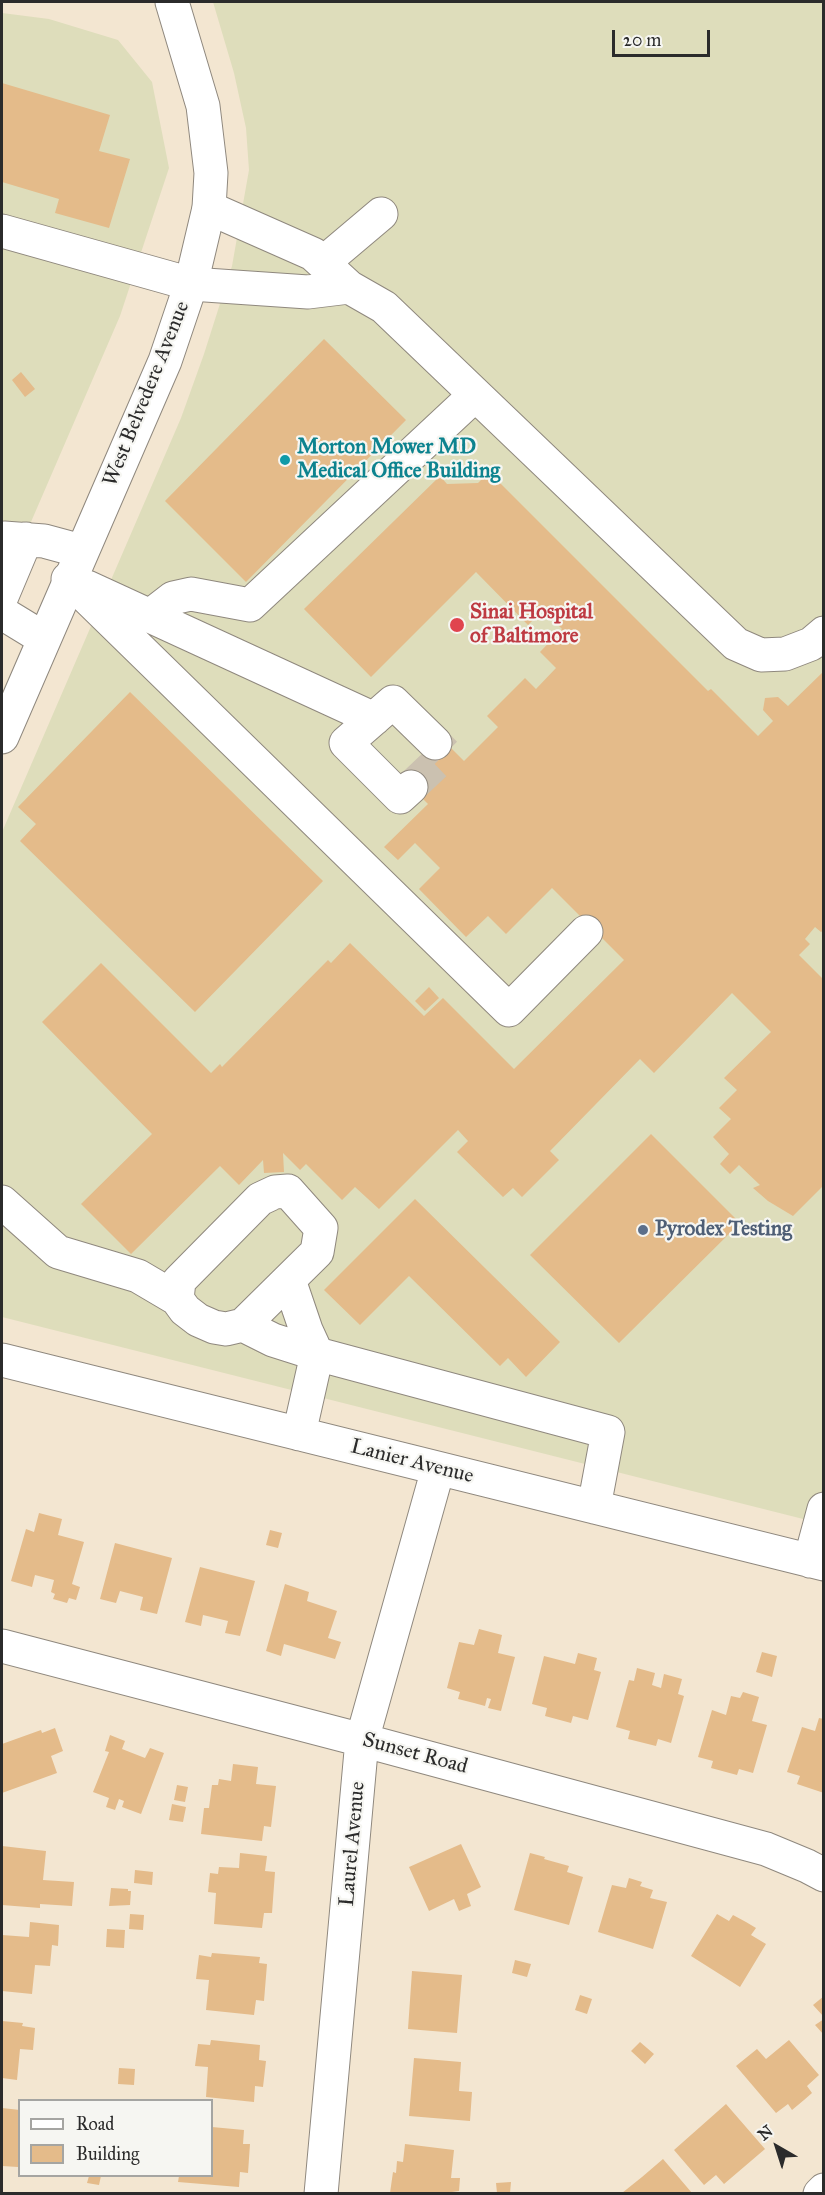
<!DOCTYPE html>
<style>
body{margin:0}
#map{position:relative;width:825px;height:2195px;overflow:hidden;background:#f3e6d1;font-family:"IM FELL Great Primer",serif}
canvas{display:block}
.frame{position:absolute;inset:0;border:3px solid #2b2b2b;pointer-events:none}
.legend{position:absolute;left:18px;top:2099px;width:195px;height:78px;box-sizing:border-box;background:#f6f6f2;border:2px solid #a5a5a2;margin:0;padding:8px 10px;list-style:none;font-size:18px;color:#2b2b2b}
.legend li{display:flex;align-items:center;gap:12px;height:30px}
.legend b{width:30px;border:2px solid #a5a5a2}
.north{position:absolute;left:747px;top:2117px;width:60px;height:60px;-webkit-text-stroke:4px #f6f6f2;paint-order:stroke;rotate:321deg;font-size:16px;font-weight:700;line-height:24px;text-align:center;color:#2b2b2b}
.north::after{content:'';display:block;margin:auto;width:21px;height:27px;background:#2b2b2b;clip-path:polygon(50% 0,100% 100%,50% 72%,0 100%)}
.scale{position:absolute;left:612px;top:30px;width:98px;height:27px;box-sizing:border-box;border:3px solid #2b2b2b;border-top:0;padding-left:8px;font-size:18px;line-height:21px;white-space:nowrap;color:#2b2b2b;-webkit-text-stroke:4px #f6f6f2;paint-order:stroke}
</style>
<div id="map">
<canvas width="825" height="2195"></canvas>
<div class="frame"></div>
<ul class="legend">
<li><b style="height:8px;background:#fff"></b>Road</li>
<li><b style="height:16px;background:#e4bb8a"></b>Building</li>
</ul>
<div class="north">N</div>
<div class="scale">20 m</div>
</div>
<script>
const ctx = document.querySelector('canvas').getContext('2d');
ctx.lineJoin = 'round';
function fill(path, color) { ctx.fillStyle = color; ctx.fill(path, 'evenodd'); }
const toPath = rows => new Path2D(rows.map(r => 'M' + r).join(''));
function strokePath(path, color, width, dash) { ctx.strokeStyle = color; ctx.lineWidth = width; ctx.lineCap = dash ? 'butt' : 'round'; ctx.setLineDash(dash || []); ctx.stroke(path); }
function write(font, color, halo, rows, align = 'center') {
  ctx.font = font + ' "IM FELL Great Primer",serif'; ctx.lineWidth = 4.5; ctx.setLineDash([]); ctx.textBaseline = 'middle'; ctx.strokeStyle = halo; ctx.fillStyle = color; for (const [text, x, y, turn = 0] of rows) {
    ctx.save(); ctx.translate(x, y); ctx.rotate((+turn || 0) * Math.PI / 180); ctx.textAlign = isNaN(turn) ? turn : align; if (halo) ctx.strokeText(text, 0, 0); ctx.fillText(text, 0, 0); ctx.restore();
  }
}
const built = toPath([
 [213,2,823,2,823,1524,2,1317,2,832,181,418,204,354,232,266,249,170,246,128,234,73],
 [2,13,49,19,118,40,152,82,169,168,120,316,2,589]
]);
const building = toPath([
 [2,83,110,115,99,151,130,159,109,228,55,213,59,199,2,182],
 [324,339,406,420,246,582,165,501],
 [21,372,35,389,25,397,12,380],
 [489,472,708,691,711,689,758,736,773,721,763,710,765,698,778,697,788,706,824,671,824,930,821,932,815,927,805,939,810,944,799,955,824,980,824,1185,793,1216,768,1201,753,1188,760,1185,739,1165,730,1174,720,1164,729,1154,713,1137,731,1119,719,1108,737,1090,724,1078,771,1032,732,993,654,1073,640,1059,550,1151,559,1160,522,1197,513,1188,503,1197,457,1152,468,1141,458,1130,379,1209,355,1187,342,1200,306,1164,300,1170,283,1153,284,1172,264,1173,263,1160,239,1185,220,1166,131,1254,81,1204,152,1134,42,1022,101,963,211,1073,220,1064,222,1067,328,960,331,963,350,943,424,1016,443,998,514,1069,624,960,552,888,506,934,488,916,466,937,419,889,440,868,415,843,398,860,384,847,428,804,401,777,441,738,464,761,498,727,487,716,525,678,536,689,556,668,540,652,562,629,543,610,528,625,476,572,371,677,304,609,440,476,447,484,478,483],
 [130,692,323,881,195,1012,20,841,36,824,18,807],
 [429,987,439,998,425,1011,415,1001],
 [651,1134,740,1223,619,1343,530,1255],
 [415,1199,560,1342,526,1377,508,1358,500,1366,409,1276,360,1325,324,1290],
 [39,1513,62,1519,58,1535,84,1542,72,1584,80,1587,76,1600,69,1598,67,1603,53,1599,55,1594,51,1592,54,1580,35,1575,32,1587,11,1581,26,1529,34,1532],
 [270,1530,282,1533,278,1548,266,1545],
 [115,1543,172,1558,157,1614,140,1610,143,1597,120,1591,116,1603,100,1599],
 [200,1567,255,1581,240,1636,225,1633,228,1621,203,1615,201,1626,185,1622],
 [285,1584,309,1592,307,1601,337,1611,328,1638,341,1642,335,1659,284,1644,281,1656,266,1651],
 [479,1629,502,1635,498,1653,515,1657,501,1711,488,1708,491,1699,487,1698,485,1706,474,1703,458,1699,460,1692,447,1688,459,1642,474,1645],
 [762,1652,777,1656,772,1677,756,1672],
 [578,1653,597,1658,594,1670,601,1672,588,1720,573,1716,571,1723,545,1716,547,1708,532,1704,544,1656,575,1664],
 [637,1668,655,1673,652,1685,661,1688,664,1674,682,1679,678,1694,684,1696,671,1743,658,1739,656,1746,628,1739,630,1731,616,1727,629,1680,634,1681],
 [743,1692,759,1697,752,1721,767,1725,753,1773,739,1769,737,1775,711,1768,713,1761,698,1757,712,1710,726,1715,731,1696,740,1698],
 [819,1718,824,1719,824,1793,797,1784,800,1776,787,1772,802,1727,815,1731],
 [55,1728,63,1751,51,1756,57,1773,2,1793,2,1744,41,1730,42,1733],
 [110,1735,125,1741,122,1749,145,1758,150,1748,164,1753,141,1814,122,1807,124,1801,119,1799,115,1810,106,1807,109,1798,93,1792,109,1752,105,1751],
 [233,1764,258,1767,256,1784,276,1786,271,1827,264,1826,262,1841,201,1834,204,1808,209,1808,212,1785,218,1785,219,1779,231,1781],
 [177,1785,188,1787,185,1802,174,1800],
 [172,1804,186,1807,183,1822,169,1820],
 [461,1844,481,1887,467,1894,471,1906,459,1911,454,1899,429,1911,409,1867],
 [2,1846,46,1851,43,1880,74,1882,72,1906,40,1904,40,1908,2,1905],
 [240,1853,267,1856,265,1871,275,1872,272,1913,264,1913,262,1928,214,1924,216,1893,208,1892,210,1873,218,1874,219,1867,239,1868],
 [530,1853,545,1857,544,1859,569,1866,567,1872,583,1877,569,1925,514,1910],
 [135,1870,153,1872,152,1885,134,1883],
 [629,1878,642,1882,640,1886,653,1890,650,1898,667,1902,653,1949,598,1932,612,1885,626,1888],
 [111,1888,128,1889,128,1891,131,1891,130,1905,109,1906],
 [130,1914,144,1915,143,1930,129,1929],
 [717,1914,729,1921,733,1915,746,1922,756,1928,751,1935,766,1944,740,1987,691,1956],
 [30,1922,59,1925,58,1946,52,1945,50,1966,35,1965,32,1994,2,1991,2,1935,29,1937],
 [107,1929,125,1930,124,1948,106,1947],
 [212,1953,260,1957,259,1963,267,1964,264,2001,256,2000,254,2015,206,2010,209,1980,196,1979,199,1955,211,1957],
 [515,1960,531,1964,527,1977,512,1973],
 [412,1971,462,1975,457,2033,408,2029],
 [580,1995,592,1999,587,2014,575,2010],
 [824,1996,824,2017,813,2005],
 [824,2019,824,2035,815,2025],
 [2,2021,23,2023,22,2026,35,2028,33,2050,20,2049,17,2080,2,2078],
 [211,2040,260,2045,259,2060,266,2061,263,2087,255,2086,254,2102,206,2097,208,2067,195,2066,198,2044,210,2045],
 [789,2040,819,2075,807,2086,812,2093,804,2100,792,2110,788,2104,776,2113,736,2066,757,2049,766,2059],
 [640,2042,654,2054,645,2064,631,2051],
 [414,2058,461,2062,459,2091,472,2092,470,2121,409,2116],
 [119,2068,135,2069,134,2085,118,2084],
 [726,2104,765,2149,724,2184,716,2175,704,2185,674,2150],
 [2,2108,20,2110,18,2167,2,2166],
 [212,2127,244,2130,243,2144,250,2144,248,2173,240,2172,239,2187,178,2182,179,2176,212,2176],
 [405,2144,454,2150,451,2178,460,2178,459,2191,452,2192,452,2193,390,2193,393,2172,396,2173,397,2161,403,2162],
 [663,2159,692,2193,622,2193,642,2177],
 [89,2176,101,2176,99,2185,87,2183],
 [511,2182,510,2193,497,2193,496,2183]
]);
const minorTunnel = toPath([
 [411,787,446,754,435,743]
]);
const minor = toPath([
 [209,208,313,254,349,287,384,307,736,644,761,655,785,654,811,644,824,633],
 [2,231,191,284,308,292,349,287],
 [323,263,381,214],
 [2,539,4,538,44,541,81,551],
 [68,579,509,1010,586,932],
 [87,587,374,719],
 [2,596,26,539],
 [2,613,43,638],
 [151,615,173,598,191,594,250,605,475,395],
 [411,787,400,797,346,743,393,702,435,743],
 [2,1202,58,1252,138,1276,177,1299],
 [289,1280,306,1330,317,1354],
 [243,1325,317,1252,321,1228,288,1191,275,1192,260,1199,179,1281,177,1299,185,1310,198,1320,214,1327,226,1329,243,1325,273,1340,317,1354],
 [2,1360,824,1564],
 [299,1434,317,1354,608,1432,594,1507],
 [810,1561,824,1509],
 [2,1646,362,1740,766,1849,807,1866,824,1875],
 [321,2194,362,1740,438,1469],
 [820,2194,824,2190]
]);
const major = toPath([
 [2,737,165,361,191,284,209,208,211,173,203,106,172,2]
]);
const markers = [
 [285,460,6,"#0f9aa8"],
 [457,625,8,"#e0444e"],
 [643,1230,6,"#5c6f8a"]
];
const streetNames = [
 ["West Belvedere Avenue",147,394,-68],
 ["Lanier Avenue",412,1462,14],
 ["Sunset Road",415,1754,15],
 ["Laurel Avenue",353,1844,-85]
];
const cultureNames = [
 ["Morton Mower MD",297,448],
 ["Medical Office Building",297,472]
];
const healthNames = [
 ["Sinai Hospital",470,613],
 ["of Baltimore",470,637]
];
const serviceNames = [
 ["Pyrodex Testing",655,1230]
];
fill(built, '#deddbb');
fill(building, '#e4bb8a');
strokePath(minorTunnel, '#cbc1b0', 33, [33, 16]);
strokePath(minor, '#8f887e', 35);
strokePath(major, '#8f887e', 35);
strokePath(minor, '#fff', 33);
strokePath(major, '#fff', 33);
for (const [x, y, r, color] of markers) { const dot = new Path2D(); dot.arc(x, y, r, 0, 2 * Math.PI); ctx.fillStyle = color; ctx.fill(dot); strokePath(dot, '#f6f6f2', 2); }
write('21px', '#2b2b2b', '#f6f6f2', streetNames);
write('bold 21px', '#0d838f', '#f6f6f2', cultureNames, 'left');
write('bold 21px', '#be3a42', '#f6f6f2', healthNames, 'left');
write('bold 21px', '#4e5e75', '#f6f6f2', serviceNames, 'left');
</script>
